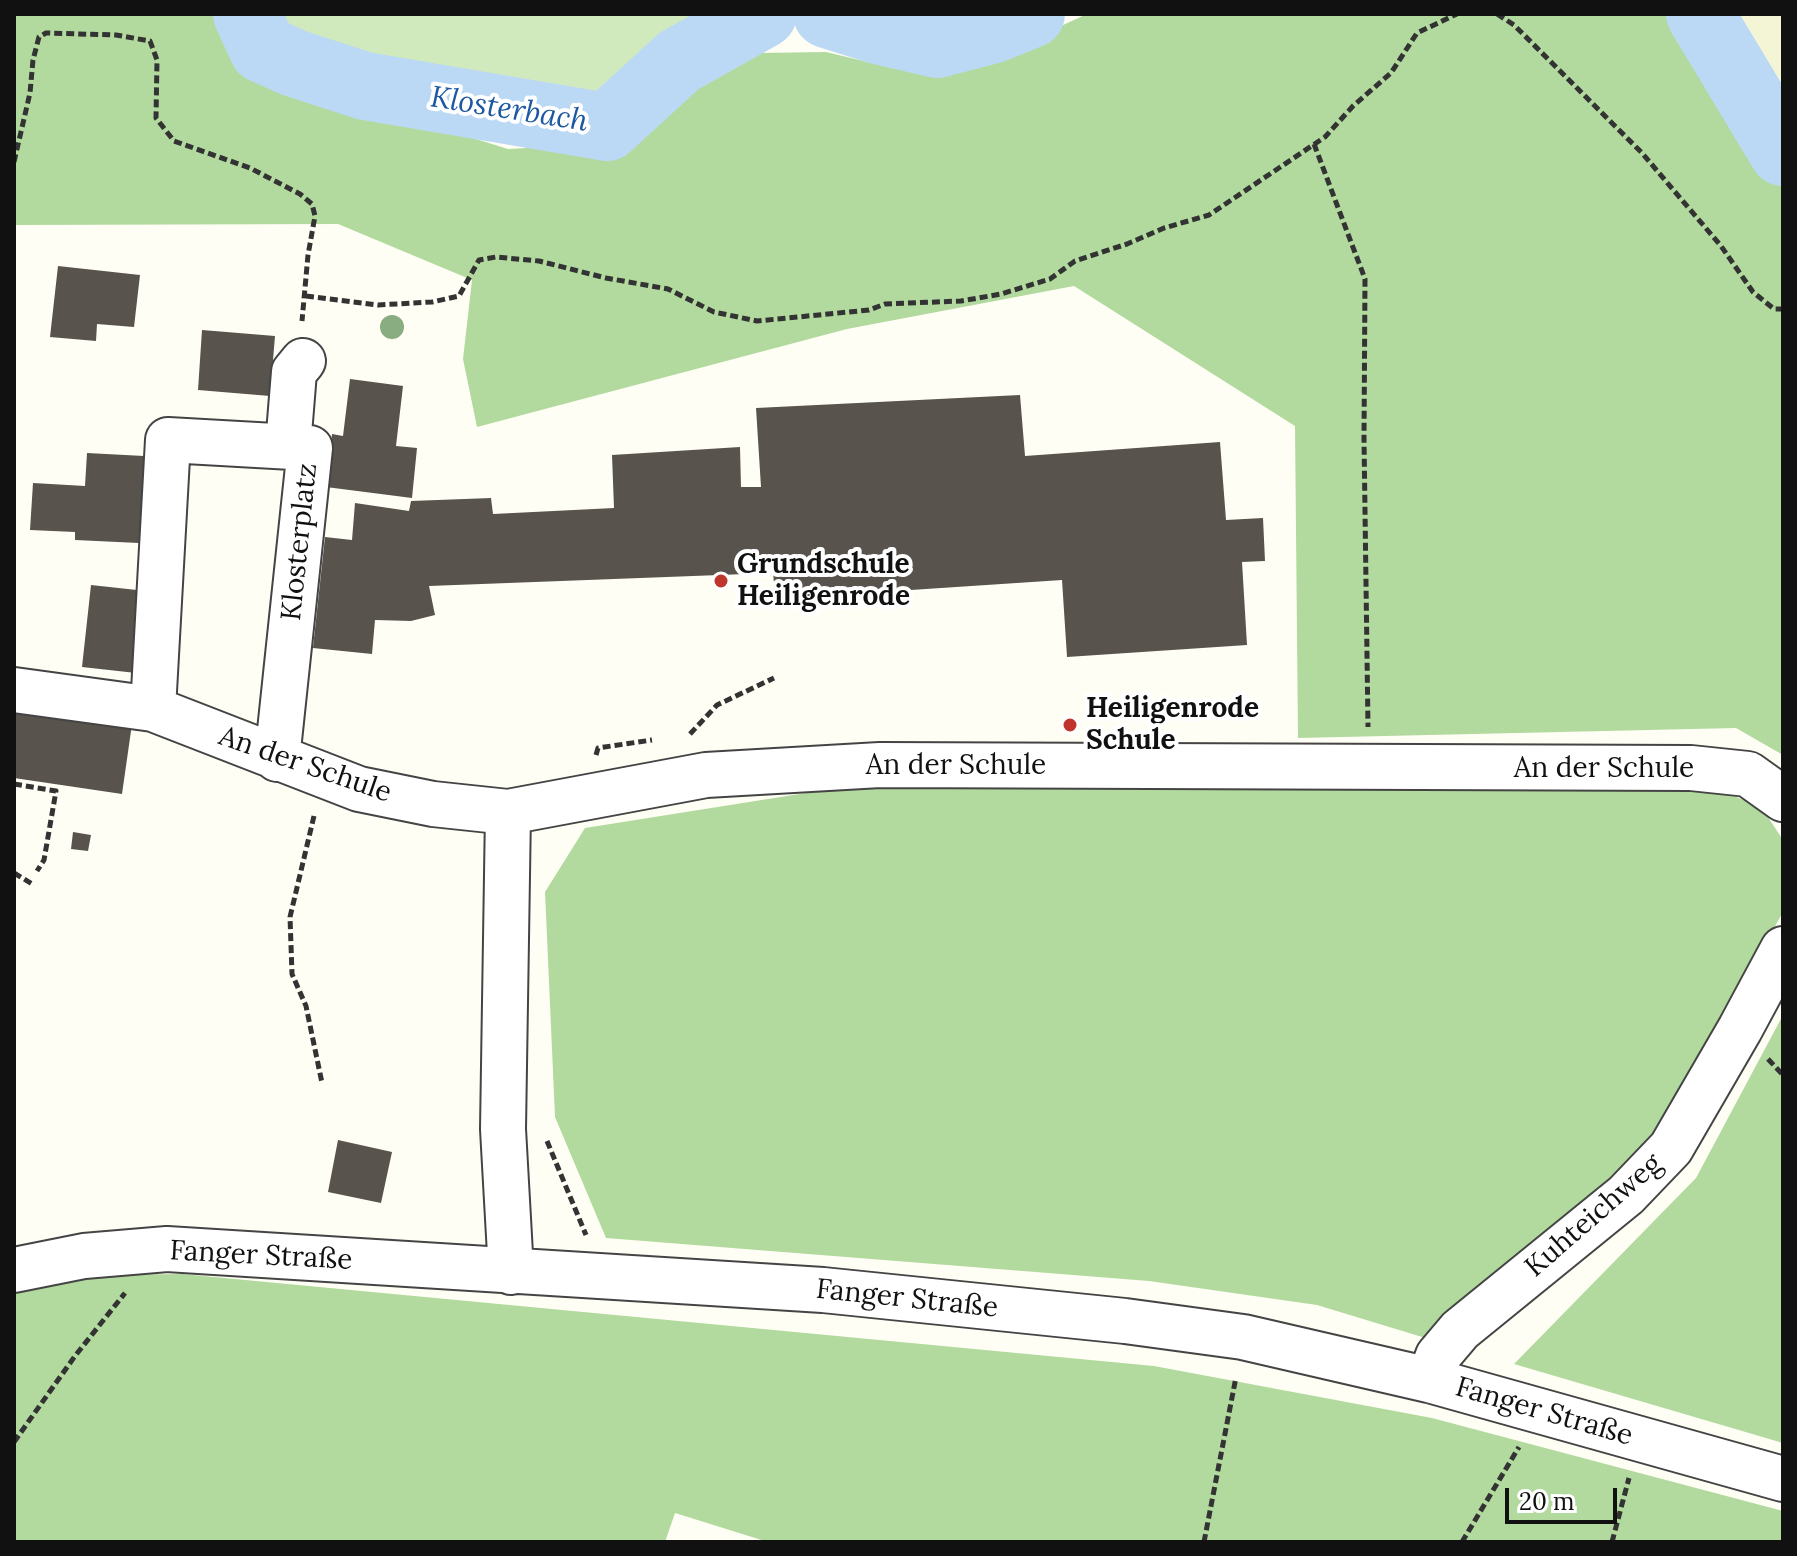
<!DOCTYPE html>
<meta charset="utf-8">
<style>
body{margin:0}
#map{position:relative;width:1797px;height:1556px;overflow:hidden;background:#fffef5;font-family:Lora,serif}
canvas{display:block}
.frame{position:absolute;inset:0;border:16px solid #111;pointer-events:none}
.scale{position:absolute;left:1505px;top:1488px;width:112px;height:36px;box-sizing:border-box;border:4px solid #111;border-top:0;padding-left:10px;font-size:24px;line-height:28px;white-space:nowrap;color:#111;-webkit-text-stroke:6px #fff;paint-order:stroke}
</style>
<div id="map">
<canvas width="1797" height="1556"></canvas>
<div class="frame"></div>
<div class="scale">20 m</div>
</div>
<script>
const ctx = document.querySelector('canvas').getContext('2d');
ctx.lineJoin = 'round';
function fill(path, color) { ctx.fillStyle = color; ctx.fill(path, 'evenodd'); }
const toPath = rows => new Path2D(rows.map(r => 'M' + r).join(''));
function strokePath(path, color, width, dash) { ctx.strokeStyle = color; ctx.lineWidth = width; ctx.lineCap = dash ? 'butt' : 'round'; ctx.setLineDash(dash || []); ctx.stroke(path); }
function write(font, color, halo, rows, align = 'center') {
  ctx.font = font + ' Lora,serif'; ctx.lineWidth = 8; ctx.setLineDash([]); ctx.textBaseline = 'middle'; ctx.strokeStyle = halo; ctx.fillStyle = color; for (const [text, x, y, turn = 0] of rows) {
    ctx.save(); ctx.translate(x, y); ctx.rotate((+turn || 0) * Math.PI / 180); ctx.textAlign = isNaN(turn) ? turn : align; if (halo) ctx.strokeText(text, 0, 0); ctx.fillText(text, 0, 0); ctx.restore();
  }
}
const farmland = toPath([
 [1716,14,1783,14,1783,131,1736,44]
]);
const green = toPath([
 [281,14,720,14,680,41,646,73,612,98,576,100,310,51,285,29]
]);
const forest = toPath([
 [14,14,241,14,254,64,300,84,508,149,601,144,757,53,826,52,901,70,989,59,1087,14,1683,14,1713,51,1783,168,1783,755,1736,728,1298,738,1295,426,1074,286,847,329,477,427,463,359,472,280,338,224,14,225],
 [1299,786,1711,786,1762,808,1783,840,1783,912,1653,1145,1432,1340,1317,1305,1149,1281,606,1238,555,1117,545,892,585,828,831,789],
 [1783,1015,1783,1443,1514,1364,1696,1178],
 [182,1274,1154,1366,1432,1418,1783,1511,1783,1542,768,1542,675,1513,665,1542,14,1542,14,1290,88,1275]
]);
const river = toPath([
 [247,14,263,49,294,63,365,86,607,127,679,61,763,14],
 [827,14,881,31,937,44,994,29,1031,14],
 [1700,14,1783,152]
]);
const building = toPath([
 [58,266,140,275,134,327,97,324,96,341,50,337],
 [202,330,275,336,270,396,198,390],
 [350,379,403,386,396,446,417,448,412,498,326,487,332,434,343,436],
 [1020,395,1025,456,1220,442,1226,520,1263,518,1265,561,1242,562,1247,645,1067,657,1062,580,775,599,772,556,745,558,746,574,429,586,435,615,411,621,375,620,372,654,313,648,325,537,352,540,355,503,409,511,411,501,491,498,493,514,614,508,612,455,740,447,741,487,761,487,756,408],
 [87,453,144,456,139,543,75,540,75,532,30,530,33,483,85,486],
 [91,585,146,591,136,673,82,667],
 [14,700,133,717,122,794,14,778],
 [73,832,91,835,88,851,71,849],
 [338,1140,392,1152,381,1203,328,1192]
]);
const path = toPath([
 [1497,14,1514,25,1642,153,1721,246,1753,292,1774,309,1783,309],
 [1314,144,1365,279,1364,439,1368,727],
 [14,162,30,93,33,60,39,37,46,33,116,35,150,41,157,60,156,118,174,141,250,168,300,194,312,204,315,216,308,255,302,321],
 [306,296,378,305,432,302,459,296,479,260,496,257,539,261,606,278,668,289,714,312,757,321,869,310,885,304,961,301,1001,294,1050,279,1075,261,1127,244,1164,228,1209,215,1325,137,1353,106,1391,73,1417,33,1457,14],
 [690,734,717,705,774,678],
 [596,755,598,748,652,740],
 [14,784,56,791,44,860,37,871],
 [314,816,290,917,292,974,306,1006,322,1083],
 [14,873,34,885],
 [1768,1059,1783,1075],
 [547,1141,586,1235],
 [14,1442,75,1356,125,1293],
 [1204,1542,1236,1377],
 [1462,1542,1519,1447],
 [1612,1542,1629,1478]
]);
const minor = toPath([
 [288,446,294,372,303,361],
 [14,690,153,709,359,789,433,804,508,812,706,775,880,765,1691,768,1748,774,1783,799],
 [153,709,168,440,310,448,277,759],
 [508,812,503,1129,511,1272],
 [14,1270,84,1256,167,1249,823,1290,1125,1321,1243,1337,1429,1380,1783,1479],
 [1429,1380,1438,1356,1460,1330,1626,1195,1671,1148,1740,1029,1783,949]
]);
const trees = [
 [392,327]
];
const markers = [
 [721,581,8,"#bf342b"],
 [1070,725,8,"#bf342b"]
];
const streetNames = [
 ["Klosterplatz",300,542,-84],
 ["An der Schule",305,765,19],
 ["An der Schule",956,766],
 ["An der Schule",1604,769],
 ["Kuhteichweg",1594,1216,-41],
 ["Fanger Straße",261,1256,3],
 ["Fanger Straße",907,1299,6],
 ["Fanger Straße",1544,1412,16]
];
const poiNames = [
 ["Grundschule",737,565],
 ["Heiligenrode",737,597],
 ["Heiligenrode",1086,709],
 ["Schule",1086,741]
];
const waterNames = [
 ["Klosterbach",509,110,9]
];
fill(farmland, '#f4f5d5');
fill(green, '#d0eabe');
fill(forest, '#b2da9e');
strokePath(river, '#bbd9f5', 68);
fill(building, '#59534d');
strokePath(minor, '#444', 48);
strokePath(path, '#333', 5, [8, 4]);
strokePath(minor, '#fff', 44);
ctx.fillStyle = '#89ac80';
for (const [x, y] of trees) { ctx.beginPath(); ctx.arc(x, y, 12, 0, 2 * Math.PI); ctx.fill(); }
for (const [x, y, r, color] of markers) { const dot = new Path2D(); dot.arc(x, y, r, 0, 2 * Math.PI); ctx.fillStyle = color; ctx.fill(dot); strokePath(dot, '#fff', 3); }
write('28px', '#111', '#fff', streetNames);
write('bold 28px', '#111', '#fff', poiNames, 'left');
write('italic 30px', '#1b58a1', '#fff', waterNames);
</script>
